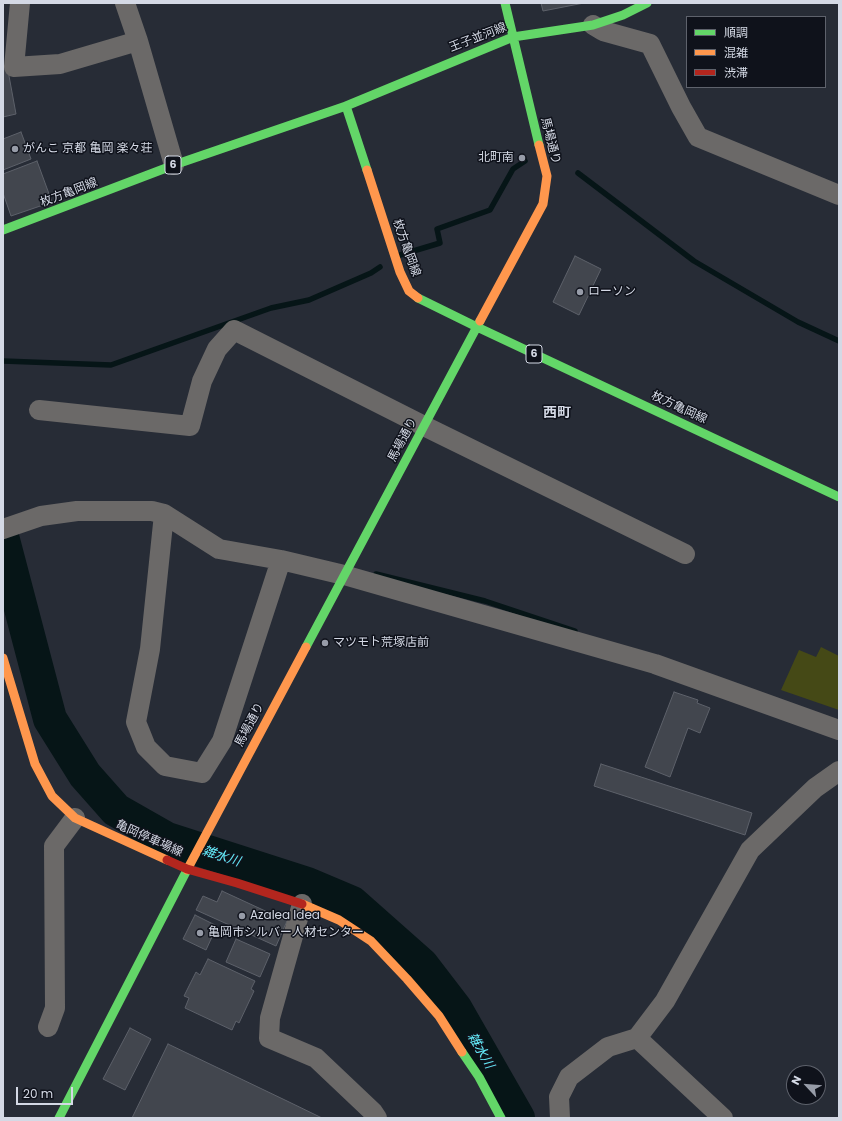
<!DOCTYPE html>
<meta charset="utf-8">
<style>
body{margin:0}
#map{position:relative;width:842px;height:1121px;overflow:hidden;background:#272c36;font-family:Poppins,"Noto Sans JP",sans-serif}
canvas{display:block}
.frame{position:absolute;inset:0;border:4px solid #d4d9e5;pointer-events:none}
.legend{position:absolute;left:686px;top:16px;width:140px;height:72px;box-sizing:border-box;background:#0f121b;border:1px solid #5e626c;margin:0;padding:5px 7px;list-style:none;font-size:12px;color:#d4d9e5}
.legend li{display:flex;align-items:center;gap:8px;height:20px}
.legend b{width:20px;border:1px solid #5e626c}
.north{position:absolute;left:786px;top:1065px;width:40px;height:40px;box-sizing:border-box;background:#0f121b;border:1px solid #5e626c;border-radius:50%;rotate:296deg;font-size:11px;font-weight:700;line-height:16px;text-align:center;color:#d4d9e5}
.north::after{content:'';display:block;margin:auto;width:14px;height:18px;background:#979ca8;clip-path:polygon(50% 0,100% 100%,50% 72%,0 100%)}
.scale{position:absolute;left:16px;top:1087px;width:57px;height:18px;box-sizing:border-box;border:2px solid #d4d9e5;border-top:0;padding-left:5px;font-size:12px;line-height:14px;white-space:nowrap;color:#d4d9e5;-webkit-text-stroke:3px #0f121b;paint-order:stroke}
</style>
<div id="map">
<canvas width="842" height="1121"></canvas>
<div class="frame"></div>
<ul class="legend">
<li><b style="height:5px;background:#63d668"></b>順調</li>
<li><b style="height:5px;background:#ff974d"></b>混雑</li>
<li><b style="height:5px;background:#b3261e"></b>渋滞</li>
</ul>
<div class="north">N</div>
<div class="scale">20 m</div>
</div>
<script>
const ctx = document.querySelector('canvas').getContext('2d');
ctx.lineJoin = 'round';
function fill(path, color) { ctx.fillStyle = color; ctx.fill(path, 'evenodd'); }
const toPath = rows => new Path2D(rows.map(r => 'M' + r).join(''));
function strokePath(path, color, width, dash) { ctx.strokeStyle = color; ctx.lineWidth = width; ctx.lineCap = dash ? 'butt' : 'round'; ctx.setLineDash(dash || []); ctx.stroke(path); }
function write(font, color, halo, rows, align = 'center') {
  ctx.font = font + ' Poppins,"Noto Sans JP",sans-serif'; ctx.lineWidth = 3; ctx.setLineDash([]); ctx.textBaseline = 'middle'; ctx.strokeStyle = halo; ctx.fillStyle = color; for (const [text, x, y, turn = 0] of rows) {
    ctx.save(); ctx.translate(x, y); ctx.rotate((+turn || 0) * Math.PI / 180); ctx.textAlign = isNaN(turn) ? turn : align; if (halo) ctx.strokeText(text, 0, 0); ctx.fillText(text, 0, 0); ctx.restore();
  }
}
const green = toPath([
 [821,647,839,656,839,710,781,690,799,650,816,657]
]);
const stream = toPath([
 [578,173,694,261,798,322,839,341],
 [400,255,440,243,437,229,490,210,513,169,525,161],
 [3,361,111,365,271,308,309,300,371,273,380,267],
 [376,574,485,601,575,631]
]);
const river = toPath([
 [3,540,50,719,85,775,116,810,167,839,307,884,352,903,422,965,455,1008,518,1118]
]);
const building = toPath([
 [541,3,584,3,543,11,541,3],
 [7,65,16,114,3,117,3,66,7,65],
 [21,132,31,159,3,170,3,139,21,132],
 [37,161,52,202,11,216,3,193,3,174,37,161],
 [575,256,601,269,579,315,553,302,575,256],
 [674,692,698,700,697,703,710,708,700,733,688,728,670,777,645,767,674,692],
 [601,764,752,813,745,835,594,786,601,764],
 [222,891,287,921,276,946,196,910,203,896,217,902,222,891],
 [195,915,217,926,206,950,183,939,195,915],
 [236,939,270,954,260,977,226,962,236,939],
 [208,959,255,981,251,989,254,991,239,1023,236,1021,232,1030,185,1008,189,998,184,996,196,972,200,975,208,959],
 [130,1028,151,1039,125,1090,103,1079,130,1028],
 [168,1044,287,1101,322,1118,132,1118,168,1044]
]);
const street = toPath([
 [20,3,14,67,60,64,138,41],
 [125,3,138,41,174,165],
 [593,25,603,31,650,44,681,107,698,137,839,195],
 [39,410,190,426,202,381,217,349,234,330,424,426,685,554],
 [164,514,150,649,136,722,146,747,165,766,202,773,222,741,281,560],
 [3,529,41,516,77,511,152,511,164,514,219,549,281,560,344,575,655,664,839,730],
 [302,904,270,1018,269,1038,316,1058,373,1112,377,1118],
 [48,1027,55,1008,54,846,75,818],
 [637,1038,723,1118],
 [560,1118,559,1097,569,1077,608,1047,637,1038,665,1001,750,850,815,788,839,771]
]);
const fast = toPath([
 [505,3,539,145],
 [346,106,513,37,593,25,623,15,647,3],
 [3,230,174,165,346,106,367,170],
 [418,298,477,327,839,497],
 [306,647,480,321],
 [462,1052,479,1077,501,1118],
 [59,1118,187,870]
]);
const slow = toPath([
 [367,170,400,272,409,291,418,298],
 [480,321,543,204,547,176,539,145],
 [3,658,35,764,52,796,75,818,167,860],
 [187,870,306,647],
 [302,904,339,920,371,941,407,979,439,1016,462,1052]
]);
const jam = toPath([
 [167,860,187,869,237,883,302,904]
]);
const markers = [
 [15,149,4,"#979ca8"],
 [522,158,4,"#979ca8"],
 [580,292,4,"#979ca8"],
 [325,643,4,"#979ca8"],
 [242,916,4,"#979ca8"],
 [200,933,4,"#979ca8"]
];
const shields = [
 [173,165,16],
 [534,354,16]
];
const shieldNames = [
 ["6",173,165],
 ["6",534,354]
];
const streetNames = [
 ["王子並河線",478,38,-21],
 ["馬場通り",550,141,76],
 ["枚方亀岡線",69,193,-21],
 ["枚方亀岡線",406,248,70],
 ["枚方亀岡線",679,408,25],
 ["馬場通り",403,440,-62],
 ["馬場通り",250,725,-62],
 ["亀岡停車場線",149,839,24]
];
const poiNames = [
 ["がんこ 京都 亀岡 楽々荘",23,149],
 ["北町南",514,158,"right"],
 ["ローソン",588,292],
 ["マツモト荒塚店前",333,643],
 ["Azalea Idea",250,916],
 ["亀岡市シルバー人材センター",208,933]
];
const waterNames = [
 ["雑水川",221,857,18],
 ["雑水川",480,1051,60]
];
const quarterNames = [
 ["西町",557,413]
];
fill(green, '#454916');
strokePath(stream, '#061517', 5.5);
strokePath(river, '#061517', 34);
fill(building, '#42464e');
strokePath(building, '#5d616a', 1);
strokePath(street, '#6b6968', 20);
strokePath(fast, '#63d668', 9);
strokePath(slow, '#ff974d', 9);
strokePath(jam, '#b3261e', 9);
for (const [x, y, r, color] of markers) { const dot = new Path2D(); dot.arc(x, y, r, 0, 2 * Math.PI); ctx.fillStyle = color; ctx.fill(dot); strokePath(dot, '#0f121b', 1.5); }
for (const [x, y, w] of shields) { const box = new Path2D(); box.roundRect(x - w / 2, y - 9, w, 18, 3); ctx.fillStyle = '#0f121b'; ctx.fill(box); strokePath(box, '#d4d9e5', 1); }
write('bold 11px', '#d4d9e5', null, shieldNames);
write('12px', '#d4d9e5', '#0f121b', streetNames);
write('12px', '#d4d9e5', '#0f121b', poiNames, 'left');
write('italic 13px', '#64ecfa', '#0f121b', waterNames);
write('bold 14px', '#d4d9e5', '#0f121b', quarterNames);
</script>
